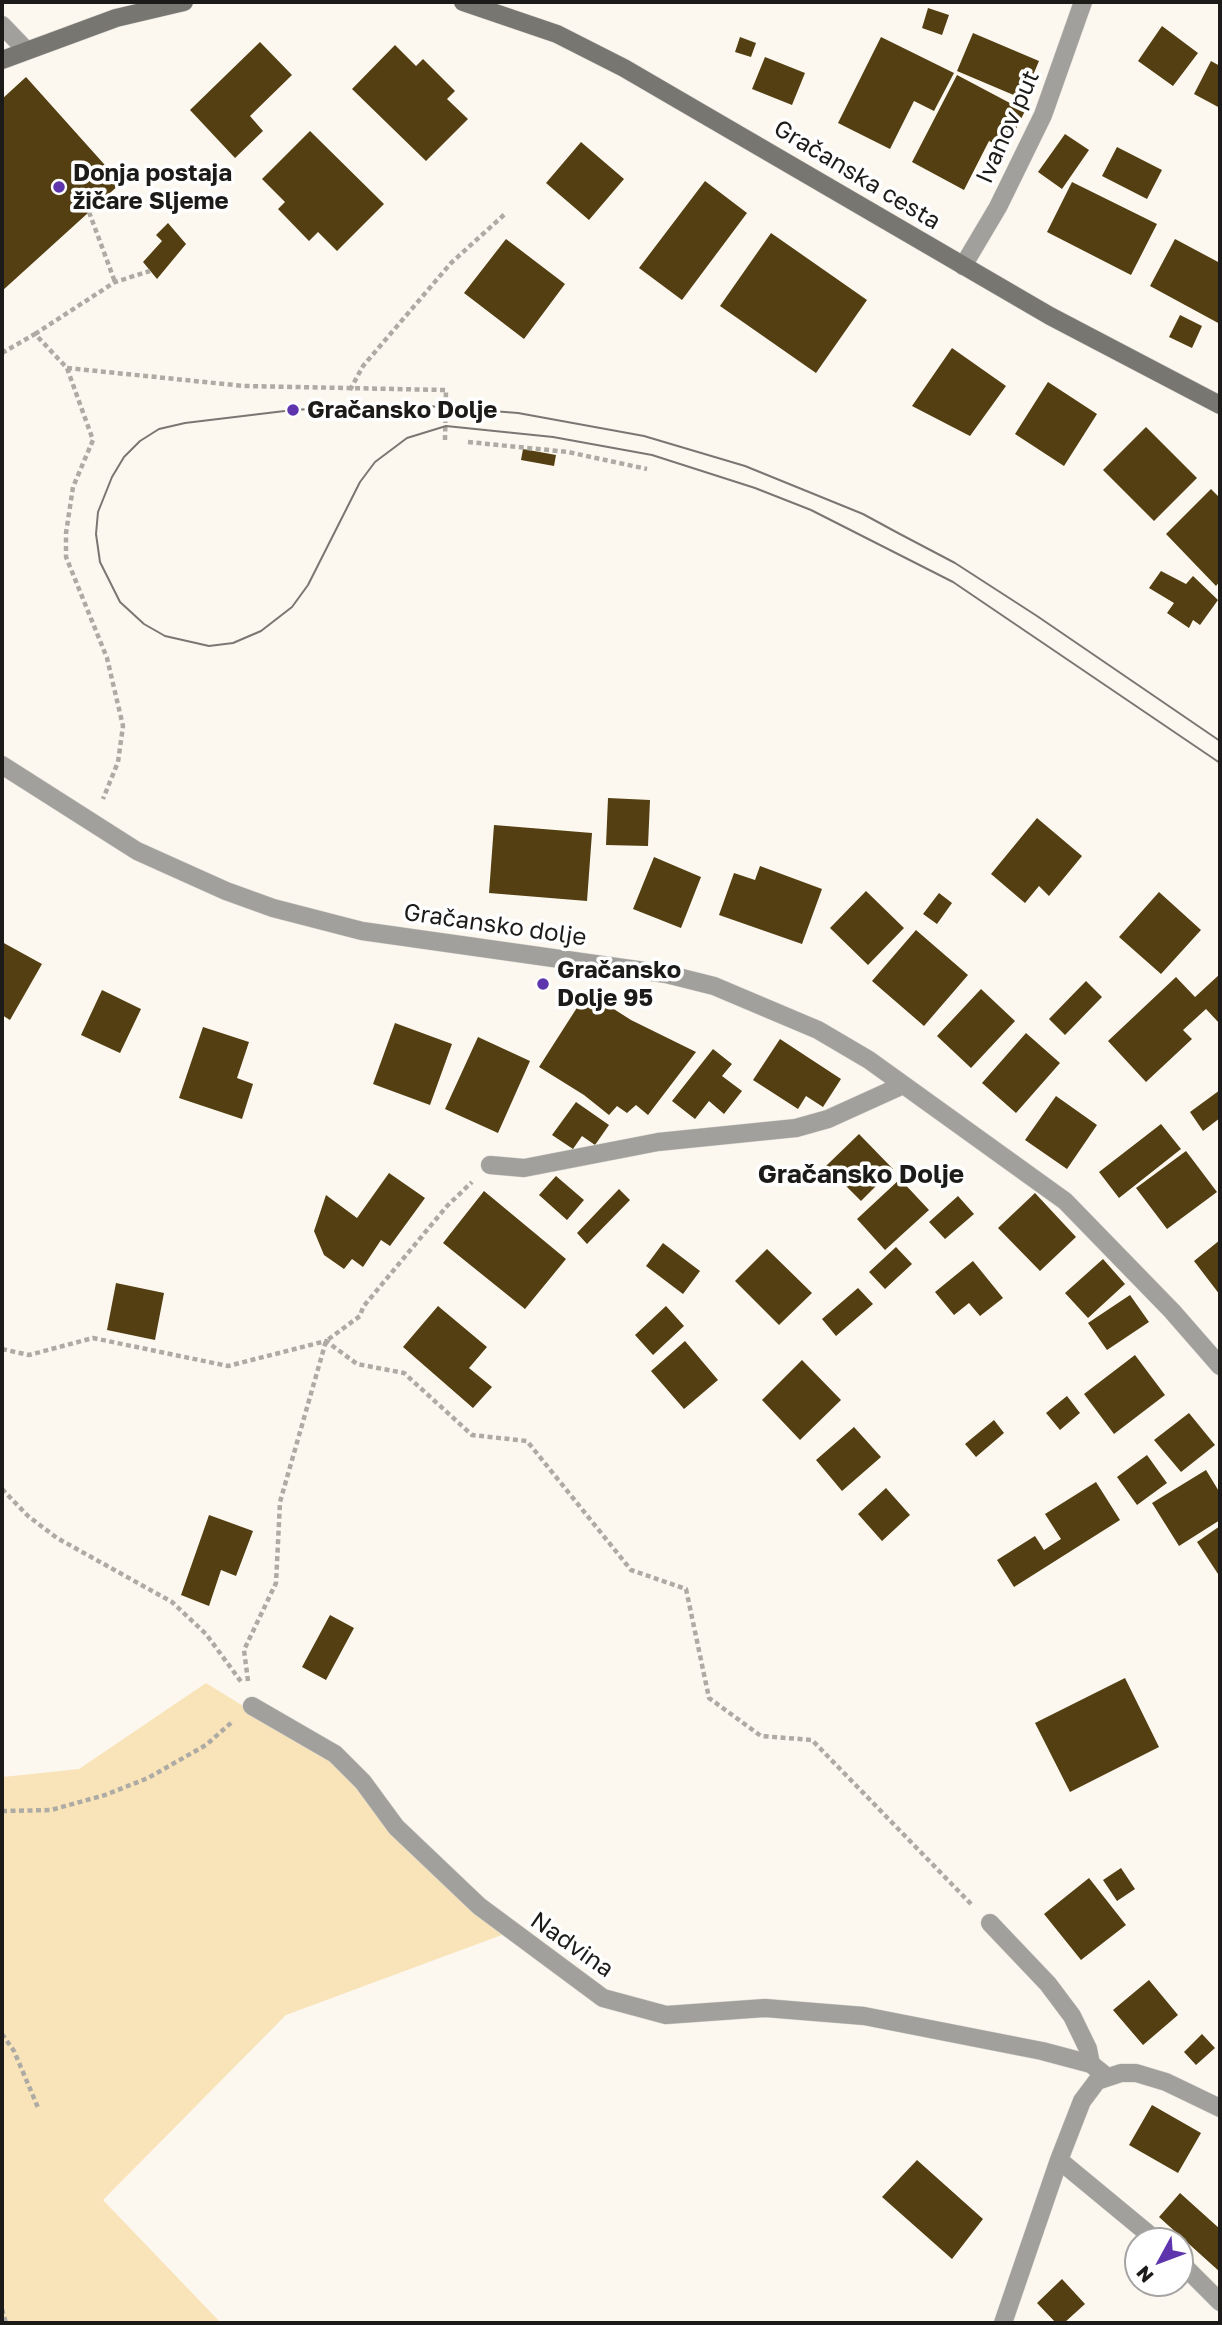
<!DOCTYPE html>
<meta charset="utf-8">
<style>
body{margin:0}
#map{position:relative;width:1222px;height:2325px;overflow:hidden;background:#fcf8f0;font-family:"Golos Text",sans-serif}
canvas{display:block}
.frame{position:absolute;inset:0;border:4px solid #1d1b19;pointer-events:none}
.north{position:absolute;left:1124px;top:2227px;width:70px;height:70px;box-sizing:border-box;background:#fff;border:2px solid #a5a4a3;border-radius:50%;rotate:229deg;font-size:19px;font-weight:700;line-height:28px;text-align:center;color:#1d1b19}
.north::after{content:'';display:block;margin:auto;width:24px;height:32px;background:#5f35ad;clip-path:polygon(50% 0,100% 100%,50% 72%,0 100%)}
</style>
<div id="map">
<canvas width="1222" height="2325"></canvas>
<div class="frame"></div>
<div class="north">N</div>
</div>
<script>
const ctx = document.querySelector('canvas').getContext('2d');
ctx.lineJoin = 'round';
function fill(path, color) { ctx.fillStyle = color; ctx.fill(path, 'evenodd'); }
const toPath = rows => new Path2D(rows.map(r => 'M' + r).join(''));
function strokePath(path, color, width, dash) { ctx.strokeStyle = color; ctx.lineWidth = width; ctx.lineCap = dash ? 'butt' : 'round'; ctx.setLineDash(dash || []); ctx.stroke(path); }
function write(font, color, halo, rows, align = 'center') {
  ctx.font = font + ' "Golos Text",sans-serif'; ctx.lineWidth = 7; ctx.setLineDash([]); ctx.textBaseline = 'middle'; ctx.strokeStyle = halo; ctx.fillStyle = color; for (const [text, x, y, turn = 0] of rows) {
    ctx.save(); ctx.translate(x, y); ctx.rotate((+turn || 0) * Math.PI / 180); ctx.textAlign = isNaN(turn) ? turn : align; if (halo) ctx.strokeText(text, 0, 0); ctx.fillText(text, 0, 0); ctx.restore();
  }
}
const green = toPath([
 [206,1683,337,1764,518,1929,286,2015,103,2200,221,2323,2,2323,2,1777,79,1769]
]);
const building = toPath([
 [928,8,949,15,942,35,922,28],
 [1162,26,1198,53,1173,86,1138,61],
 [973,33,1039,61,1023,99,957,71],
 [740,37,756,43,751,57,735,52],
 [881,37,954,73,934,111,914,101,890,149,838,123],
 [260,42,292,75,250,116,263,131,235,158,190,110],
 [395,45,416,66,423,59,455,91,447,99,468,119,426,161,352,89],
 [765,57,805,73,792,105,752,89],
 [1211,61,1220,66,1220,108,1194,94],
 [957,75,1025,111,1006,149,989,141,964,190,912,162],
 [26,77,121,183,2,291,2,99],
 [310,131,384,204,337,251,318,232,309,241,278,209,285,202,262,179],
 [1065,134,1089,150,1062,189,1038,172],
 [581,142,624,179,589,220,546,183],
 [1117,147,1162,170,1147,199,1102,176],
 [705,181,747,213,682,300,639,268],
 [1072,182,1157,224,1131,275,1047,232],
 [168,223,186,244,157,279,143,262,162,241,156,235],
 [771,233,867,300,816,373,720,306],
 [506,239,565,284,524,339,464,293],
 [1175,239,1220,263,1220,324,1150,286],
 [1180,315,1202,326,1192,348,1169,337],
 [952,348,1006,386,970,436,912,406],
 [1048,382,1097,414,1064,466,1015,434],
 [1146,427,1197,478,1154,521,1103,470],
 [523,449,556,455,554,466,521,460],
 [1211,489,1220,498,1220,581,1216,586,1166,534],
 [1161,571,1186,584,1193,576,1218,600,1200,625,1193,620,1189,628,1167,613,1174,603,1149,588],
 [608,798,650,800,648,846,606,845],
 [1037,818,1082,856,1049,896,1039,886,1025,903,991,874],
 [494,825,592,833,587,901,489,893],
 [654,857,701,877,681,928,633,909],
 [760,866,822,889,802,944,719,915,734,873,755,880],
 [866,891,904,928,868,965,830,928],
 [1159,892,1201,930,1161,974,1119,937],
 [939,893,952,903,937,924,923,914],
 [916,930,968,975,924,1026,872,981],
 [2,942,42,964,10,1020,2,1015],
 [1220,974,1220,1024,1206,1009,1183,1030,1192,1039,1146,1082,1108,1041,1176,977,1195,997],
 [1086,981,1102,997,1065,1035,1049,1019],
 [981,989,1015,1021,971,1068,937,1036],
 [102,990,141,1009,120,1053,81,1035],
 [587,992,631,1020,696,1052,648,1115,636,1105,627,1113,617,1106,609,1115,584,1095,539,1067],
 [395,1023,452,1044,430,1105,373,1084],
 [203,1027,249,1042,237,1078,253,1084,242,1119,179,1098],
 [1026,1033,1060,1063,1016,1113,982,1083],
 [478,1037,530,1061,498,1133,445,1109],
 [780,1039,841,1079,823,1107,806,1096,798,1109,753,1080],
 [713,1049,732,1064,722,1076,742,1091,724,1114,709,1101,695,1119,672,1101],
 [1220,1090,1220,1118,1203,1131,1190,1112],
 [1056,1096,1097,1125,1067,1169,1025,1140],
 [576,1102,609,1125,595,1145,582,1136,573,1149,552,1135],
 [1161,1124,1181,1149,1119,1198,1099,1172],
 [859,1134,893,1169,861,1201,826,1166],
 [1186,1151,1217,1192,1167,1229,1136,1188],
 [389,1173,425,1198,390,1246,381,1240,363,1267,352,1259,344,1269,324,1255,314,1231,326,1195,357,1218],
 [556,1176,584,1200,567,1220,539,1195],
 [900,1179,929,1210,885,1250,857,1219],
 [619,1189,630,1200,587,1244,577,1233],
 [484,1191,566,1259,525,1309,443,1243],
 [1035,1193,1076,1237,1040,1271,998,1228],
 [958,1196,974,1214,945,1239,929,1222],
 [1220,1240,1220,1295,1194,1261],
 [663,1243,700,1271,683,1294,646,1266],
 [896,1247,912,1264,885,1289,869,1272],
 [767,1249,812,1293,779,1325,735,1281],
 [1103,1259,1125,1284,1088,1318,1065,1293],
 [973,1261,1003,1298,980,1316,969,1303,954,1315,935,1292],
 [116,1283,164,1293,155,1340,107,1330],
 [858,1288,873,1304,836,1336,822,1319],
 [1130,1295,1149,1322,1107,1350,1088,1323],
 [438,1306,487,1347,469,1368,492,1387,473,1408,403,1347],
 [666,1306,684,1326,653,1355,635,1335],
 [685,1341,718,1380,684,1409,651,1371],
 [1135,1355,1165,1395,1114,1434,1084,1394],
 [802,1360,841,1400,800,1440,762,1400],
 [1067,1396,1080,1413,1060,1430,1046,1413],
 [1189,1413,1215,1445,1181,1472,1154,1440],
 [994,1420,1004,1433,976,1457,965,1444],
 [854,1427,881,1457,842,1491,816,1460],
 [1147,1455,1167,1483,1137,1505,1117,1477],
 [1206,1470,1220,1493,1220,1520,1179,1546,1152,1503],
 [1096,1482,1120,1520,1014,1587,997,1560,1035,1536,1044,1550,1061,1539,1045,1514],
 [886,1488,910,1515,882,1541,858,1514],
 [209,1515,253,1531,236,1576,221,1570,209,1606,181,1595],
 [1220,1526,1220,1577,1197,1542],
 [330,1615,354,1628,326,1680,302,1667],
 [1125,1678,1159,1747,1070,1792,1035,1723],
 [1121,1868,1135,1889,1117,1901,1103,1880],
 [1089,1878,1126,1925,1081,1960,1044,1914],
 [1149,1980,1178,2015,1143,2045,1113,2010],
 [1202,2034,1215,2048,1196,2065,1184,2052],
 [1152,2105,1201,2133,1178,2173,1129,2145],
 [917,2160,983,2219,952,2259,882,2197],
 [1180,2193,1220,2229,1220,2272,1159,2217],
 [1062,2279,1085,2304,1064,2323,1056,2323,1037,2303]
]);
const path = toPath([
 [89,212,115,282],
 [35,334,115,282,150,271],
 [2,353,35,334,67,368,93,440,73,487,66,533,66,557,107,658,123,726,118,762,103,799],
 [67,368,244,386,446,390,445,440],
 [350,390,363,366,451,263,506,213],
 [468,442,568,452,647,469],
 [2,1349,29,1355,93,1338,228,1366,326,1341,357,1364,404,1373,472,1435,527,1441,631,1570,686,1589,709,1698,761,1736,812,1740,972,1905],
 [2,1489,28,1516,57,1538,172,1602,206,1634,242,1683],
 [248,1681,244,1650,276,1583,280,1502,326,1341,360,1316,363,1307,447,1206,472,1182],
 [2,1811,51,1810,105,1795,148,1778,206,1745,232,1722],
 [2,2034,14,2051,39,2110],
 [2,2309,6,2323]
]);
const service = toPath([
 [990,1923,1048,1984,1072,2016,1088,2049,1091,2064]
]);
const minor = toPath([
 [2,25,26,50],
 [963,266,998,207,1043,115,1083,2],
 [490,1165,524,1168,658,1142,796,1128,828,1119,903,1085],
 [252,1706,335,1754,363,1782,396,1827,479,1906,603,1998,666,2015,765,2008,864,2016,1042,2051,1091,2064,1106,2076],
 [1059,2160,1157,2241],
 [1180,2262,1220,2302],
 [1003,2323,1059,2160,1082,2101,1097,2081,1121,2073,1136,2073,1166,2082,1220,2108]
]);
const tertiary = toPath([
 [2,765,137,851,226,891,273,908,362,931,666,974,714,986,818,1030,869,1060,1065,1201,1172,1311,1220,1366]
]);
const secondary = toPath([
 [463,2,557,34,624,68,1050,316,1220,405],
 [2,60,116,18,184,2]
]);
const tram = toPath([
 [1220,741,1037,616,955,563,898,533,863,514,745,466,644,436,518,413,401,404,293,410,185,423,159,429,140,441,124,457,112,477,98,512,96,534,100,562,120,602,144,624,165,636,209,646,233,643,261,631,292,607,308,585,360,482,375,462,407,438,446,426,553,437,652,455,755,488,811,510,953,582,1220,763]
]);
const markers = [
 [59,187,7,"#5f35ad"],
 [293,410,7,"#5f35ad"],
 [543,984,7,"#5f35ad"]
];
const streetNames = [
 ["Ivanov put",1008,127,-66],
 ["Gračanska cesta",857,175,31],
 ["Gračansko dolje",495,925,8],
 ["Nadvina",572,1945,35]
];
const poiNames = [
 ["Donja postaja",73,173],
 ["žičare Sljeme",73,201],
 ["Gračansko Dolje",307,410],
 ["Gračansko",557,970],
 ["Dolje 95",557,998]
];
const neighbourhoodNames = [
 ["Gračansko Dolje",861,1175]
];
fill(green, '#f9e4ba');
fill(building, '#533f11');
strokePath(service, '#d8d5ce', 19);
strokePath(minor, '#d8d5ce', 19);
strokePath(tertiary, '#d8d5ce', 19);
strokePath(secondary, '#d8d5ce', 19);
strokePath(path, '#aeaba5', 4.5, [5, 3.5]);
strokePath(service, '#a1a09c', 18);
strokePath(minor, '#a1a09c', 18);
strokePath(tertiary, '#a1a09c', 18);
strokePath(secondary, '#787671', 18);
strokePath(tram, '#7a7773', 2);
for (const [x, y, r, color] of markers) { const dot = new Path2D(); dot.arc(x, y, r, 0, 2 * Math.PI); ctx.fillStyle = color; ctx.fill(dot); strokePath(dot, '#fff', 2.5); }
write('24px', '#1d1b19', '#fff', streetNames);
write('bold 24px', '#1d1b19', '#fff', poiNames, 'left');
write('bold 26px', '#1d1b19', '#fff', neighbourhoodNames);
</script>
